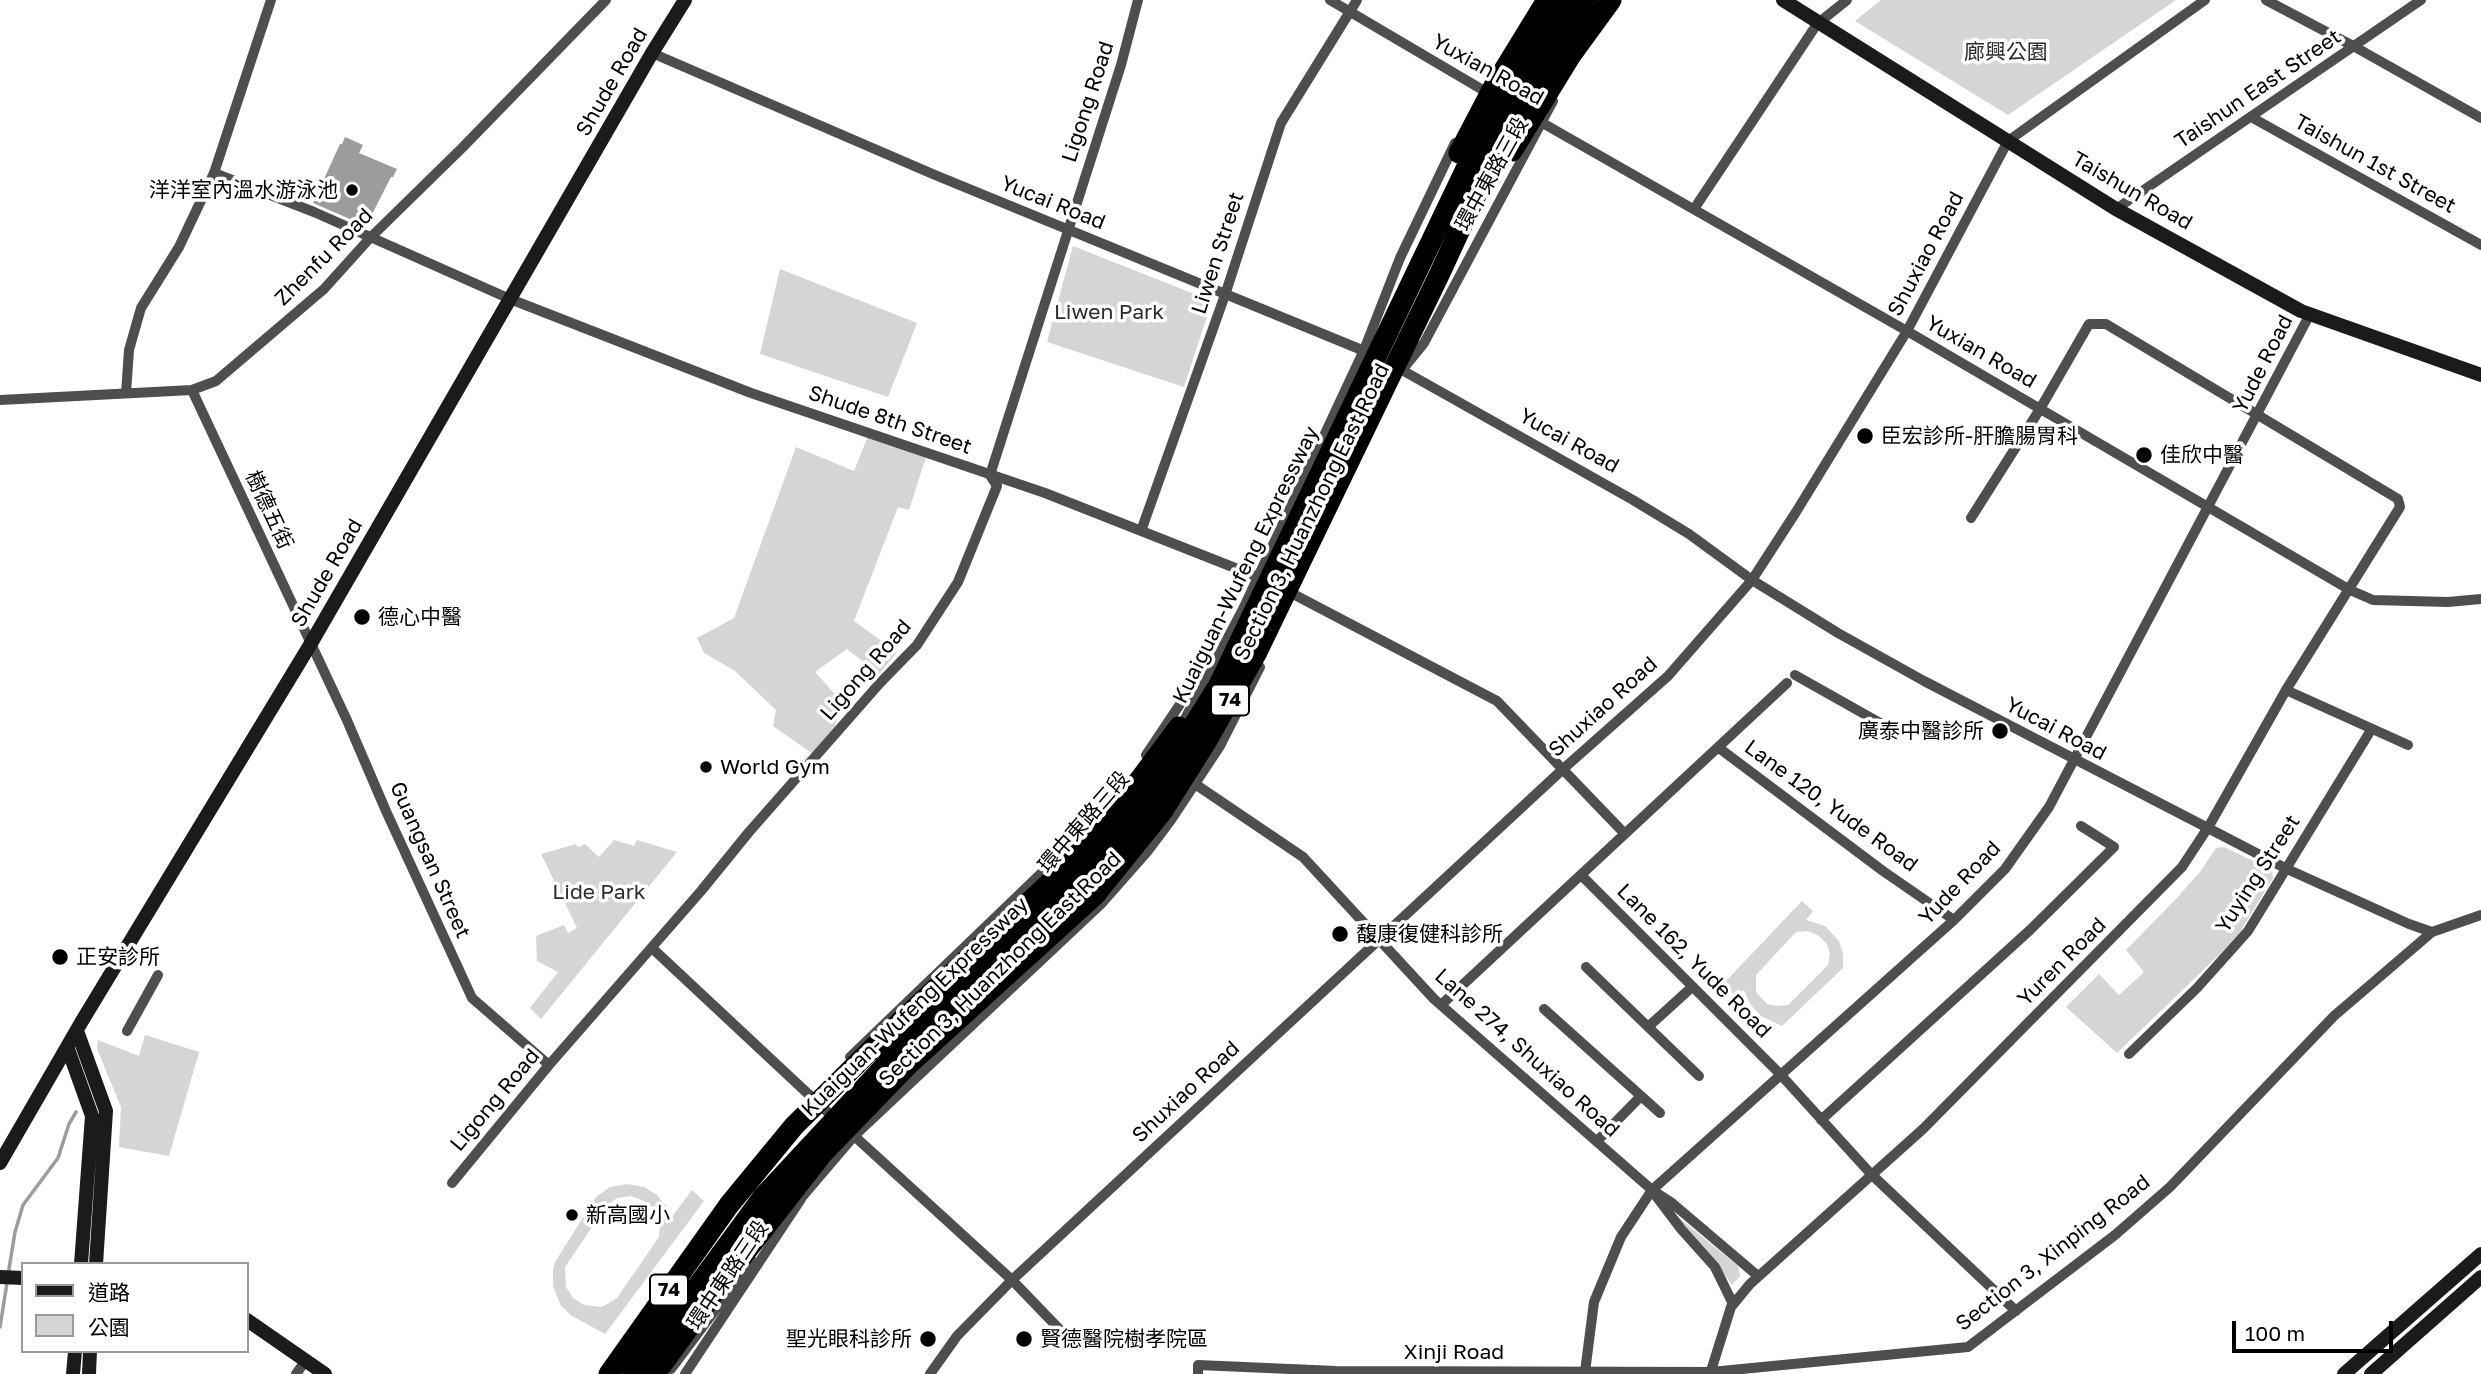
<!DOCTYPE html>
<meta charset="utf-8">
<style>
body{margin:0}
#map{position:relative;width:2481px;height:1374px;overflow:hidden;background:#fff;font-family:"Golos Text","Noto Sans TC",sans-serif}
canvas{display:block}
.legend{position:absolute;left:21px;top:1262px;width:228px;height:91px;box-sizing:border-box;background:#fff;border:2px solid #999;margin:0;padding:9px 12px;list-style:none;font-size:21px;color:#000}
.legend li{display:flex;align-items:center;gap:14px;height:35px}
.legend b{width:35px;border:2px solid #999}
.scale{position:absolute;left:2232px;top:1321px;width:161px;height:32px;box-sizing:border-box;border:4px solid #000;border-top:0;padding-left:9px;font-size:21px;line-height:24px;white-space:nowrap;color:#000;-webkit-text-stroke:5px #fff;paint-order:stroke}
</style>
<div id="map">
<canvas width="2481" height="1374"></canvas>
<ul class="legend">
<li><b style="height:9px;background:#1b1b1b"></b>道路</li>
<li><b style="height:19px;background:#d5d5d5"></b>公園</li>
</ul>
<div class="scale">100 m</div>
</div>
<script>
const ctx = document.querySelector('canvas').getContext('2d');
ctx.lineJoin = 'round';
function fill(path, color) { ctx.fillStyle = color; ctx.fill(path, 'evenodd'); }
const toPath = rows => new Path2D(rows.map(r => 'M' + r).join(''));
function strokePath(path, color, width, dash) { ctx.strokeStyle = color; ctx.lineWidth = width; ctx.lineCap = dash ? 'butt' : 'round'; ctx.setLineDash(dash || []); ctx.stroke(path); }
function write(font, color, halo, rows, align = 'center') {
  ctx.font = font + ' "Golos Text","Noto Sans TC",sans-serif'; ctx.lineWidth = 7; ctx.setLineDash([]); ctx.textBaseline = 'middle'; ctx.strokeStyle = halo; ctx.fillStyle = color; for (const [text, x, y, turn = 0] of rows) {
    ctx.save(); ctx.translate(x, y); ctx.rotate((+turn || 0) * Math.PI / 180); ctx.textAlign = isNaN(turn) ? turn : align; if (halo) ctx.strokeText(text, 0, 0); ctx.fillText(text, 0, 0); ctx.restore();
  }
}
const green = toPath([
 [1881,0,2176,0,2008,115,1855,21],
 [1073,246,1212,301,1184,387,1047,342],
 [780,269,917,323,888,397,760,354],
 [868,436,926,457,909,510,898,507,854,621,897,652,879,674,847,649,815,672,842,702,834,729,813,754,773,726,776,710,735,671,704,653,697,638,734,618,796,447,854,471],
 [614,840,634,846,637,840,677,852,541,1019,530,1008,558,972,537,961,536,936,564,925,568,933,577,928,541,854,576,844,578,847,585,844,599,857],
 [2224,847,2272,870,2273,878,2240,932,2221,953,2117,1053,2066,1007,2099,974,2119,995,2144,972,2126,950,2174,901,2200,872,2216,848],
 [1802,901,1813,911,1806,920,1825,926,1839,941,1843,954,1843,968,1782,1026,1761,1016,1750,1004,1744,990,1735,996,1724,983],
 [1808,931,1819,936,1827,944,1830,954,1828,965,1788,1005,1777,1006,1767,1004,1756,992,1756,975,1796,932],
 [145,1035,199,1052,169,1156,119,1147,121,1107,97,1049,98,1040,139,1056],
 [627,1184,644,1187,657,1195,666,1206,671,1218,692,1190,704,1201,605,1334,572,1316,561,1306,553,1286,553,1270,555,1262,596,1197,610,1187],
 [631,1196,644,1201,655,1210,660,1223,659,1237,617,1298,602,1307,584,1305,573,1298,566,1287,565,1267,606,1206,617,1198],
 [1677,1216,1738,1266,1740,1276,1732,1285,1716,1263,1676,1218]
]);
const water = toPath([
 [345,137,363,145,359,153,397,169,393,177,391,177,366,226,313,203,340,144,342,144]
]);
const stream = toPath([
 [8,1275,15,1232,23,1205,58,1158,69,1124,76,1112],
 [0,1327,7,1283]
]);
const street = toPath([
 [271,0,214,173,314,212,510,299,751,393,1045,493,1258,577],
 [1330,0,1493,96],
 [2266,0,2355,47,2481,118],
 [652,53,935,175,1379,357],
 [1532,117,1907,331,2350,590,2373,600,2448,602,2481,599],
 [2251,117,2481,245],
 [1694,209,1817,24,1847,0],
 [2116,209,2421,0],
 [1393,365,1633,500,1689,534,1752,580,1838,633,1924,681,2287,869,2409,924,2432,932],
 [1402,370,1424,343,1553,101],
 [192,390,346,718,386,811,472,998,549,1065],
 [126,393,129,350,141,308,179,247,214,173],
 [0,400,192,390,216,381,324,289,370,238,462,148,606,0],
 [1141,531,1225,295,1281,123,1357,0],
 [1295,595,1497,701,1625,834],
 [1795,675,1882,724],
 [2286,690,2408,745],
 [1179,730,1243,609,1364,350,1400,258,1455,143],
 [1719,748,1883,871,1954,920],
 [1146,755,1211,658],
 [1195,784,1303,857,1434,999,1652,1190,1672,1203,1758,1276],
 [1581,875,1780,1074,1871,1174,2016,1311],
 [652,948,836,1120],
 [1586,967,1699,1076],
 [1441,1005,1787,683],
 [1544,1009,1660,1113],
 [1648,1027,1692,987],
 [127,1031,158,975],
 [2129,1054,2197,988,2248,931,2371,730],
 [850,1057,1083,833,1118,793],
 [1821,1120,2030,930,2114,847,2081,826],
 [851,1133,1012,1280,1065,1335,1073,1339,1169,1339],
 [1597,1141,1640,1097],
 [452,1183,549,1065,701,891,749,832,880,683,917,645,958,582,997,486,990,475,1121,65,1138,0],
 [1656,1196,1681,1229,1715,1267,1733,1304],
 [796,1204,854,1136,1102,903,1147,852,1171,820,1220,746,1260,667],
 [671,1369,752,1261],
 [1585,1372,1594,1302,1621,1237,1652,1190,1954,920,2005,869,2049,807,2310,314],
 [296,1374,306,1360],
 [685,1374,801,1199],
 [930,1374,957,1336,1012,1280,1562,770,1668,676,1752,580,1796,512,1907,331,2008,141,2205,0],
 [1198,1374,1198,1365,1336,1371,1711,1372,1968,1347,2115,1235,2170,1187,2334,1016,2432,932,2481,915],
 [1710,1374,1731,1307,1750,1284,1923,1129,2182,867,2209,826,2286,690,2400,507,2398,499,2106,324,2089,324,2040,409,1971,518]
]);
const secondary = toPath([
 [1783,0,2116,209,2301,311,2481,375],
 [77,1031,106,1111,96,1264],
 [68,1049,92,1116,81,1264],
 [0,1163,82,1021,310,645,652,53,685,0],
 [0,1277,23,1278],
 [247,1320,325,1374],
 [73,1374,75,1351],
 [89,1374,90,1351],
 [2344,1374,2481,1254],
 [2371,1374,2481,1277]
]);
const highway = toPath([
 [1512,151,1571,55,1611,0],
 [1459,153,1493,88,1547,0],
 [609,1374,729,1205,794,1126,884,1037,1069,865,1114,814,1179,727],
 [633,1374,763,1197,897,1053,1080,881,1126,828,1165,771,1219,685,1474,152,1506,95,1568,0],
 [655,1374,716,1290,822,1154,909,1064,1095,895,1162,812,1206,742,1257,652,1440,273,1487,171,1531,86,1557,41,1587,0]
]);
const markers = [
 [352,190,7,"#000"],
 [1865,436,9,"#000"],
 [2144,455,9,"#000"],
 [362,617,9,"#000"],
 [2000,731,9,"#000"],
 [706,767,7,"#000"],
 [1340,934,9,"#000"],
 [60,957,9,"#000"],
 [572,1215,7,"#000"],
 [928,1339,9,"#000"],
 [1024,1339,9,"#000"]
];
const shields = [
 [1230,700,38],
 [669,1290,38]
];
const shieldNames = [
 ["74",1230,700],
 ["74",669,1290]
];
const parkNames = [
 ["廊興公園",2006,52],
 ["Liwen Park",1109,312],
 ["Lide Park",599,892]
];
const streetNames = [
 ["Yuxian Road",1488,70,29],
 ["Shude Road",612,82,-60],
 ["Taishun East Street",2258,89,-34],
 ["Ligong Road",1088,102,-72],
 ["Taishun 1st Street",2375,164,29],
 ["環中東路三段",1492,174,-61],
 ["Taishun Road",2132,191,30],
 ["Yucai Road",1053,203,22],
 ["Liwen Street",1218,253,-72],
 ["Shuxiao Road",1926,254,-62],
 ["Zhenfu Road",324,257,-45],
 ["Yuxian Road",1981,352,30],
 ["Yude Road",2263,364,-63],
 ["Shude 8th Street",890,420,19],
 ["Yucai Road",1569,441,29],
 ["樹德五街",269,510,65],
 ["Section 3, Huanzhong East Road",1312,512,-64],
 ["Kuaiguan-Wufeng Expressway",1246,565,-64],
 ["Shude Road",327,573,-60],
 ["Ligong Road",866,670,-49],
 ["Shuxiao Road",1603,707,-42],
 ["Yucai Road",2056,729,28],
 ["Lane 120, Yude Road",1831,806,36],
 ["環中東路三段",1084,822,-49],
 ["Guangsan Street",430,860,66],
 ["Yuying Street",2258,874,-57],
 ["Yude Road",1960,883,-46],
 ["Lane 162, Yude Road",1694,961,45],
 ["Yuren Road",2062,962,-45],
 ["Section 3, Huanzhong East Road",1000,969,-44],
 ["Kuaiguan-Wufeng Expressway",915,1007,-44],
 ["Lane 274, Shuxiao Road",1527,1053,42],
 ["Shuxiao Road",1186,1092,-43],
 ["Ligong Road",495,1100,-50],
 ["Section 3, Xinping Road",2053,1253,-38],
 ["環中東路三段",728,1275,-56],
 ["Xinji Road",1454,1352]
];
const poiNames = [
 ["洋洋室內溫水游泳池",338,190,"right"],
 ["臣宏診所-肝膽腸胃科",1881,436],
 ["佳欣中醫",2160,455],
 ["德心中醫",378,617],
 ["廣泰中醫診所",1984,731,"right"],
 ["World Gym",720,767],
 ["馥康復健科診所",1356,934],
 ["正安診所",76,957],
 ["新高國小",586,1215],
 ["聖光眼科診所",912,1339,"right"],
 ["賢德醫院樹孝院區",1040,1339]
];
fill(green, '#d5d5d5');
fill(water, '#9c9c9c');
strokePath(stream, '#9c9c9c', 3.5);
strokePath(street, '#4e4e4e', 10);
strokePath(secondary, '#1b1b1b', 14);
strokePath(highway, '#000', 21);
for (const [x, y, r, color] of markers) { const dot = new Path2D(); dot.arc(x, y, r, 0, 2 * Math.PI); ctx.fillStyle = color; ctx.fill(dot); strokePath(dot, '#fff', 2.5); }
for (const [x, y, w] of shields) { const box = new Path2D(); box.roundRect(x - w / 2, y - 15.5, w, 31, 5); ctx.fillStyle = '#fff'; ctx.fill(box); strokePath(box, '#000', 2); }
write('bold 19px', '#000', null, shieldNames);
write('21px', '#2c2c2c', '#fff', parkNames);
write('21px', '#000', '#fff', streetNames);
write('21px', '#000', '#fff', poiNames, 'left');
</script>
